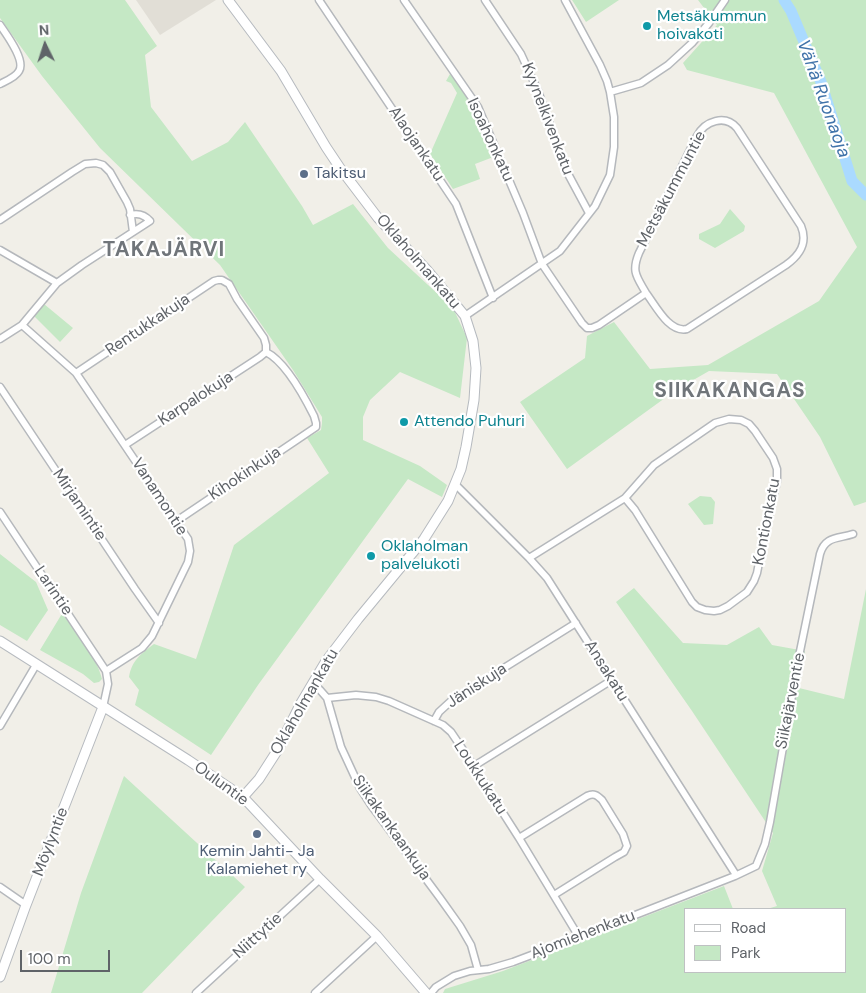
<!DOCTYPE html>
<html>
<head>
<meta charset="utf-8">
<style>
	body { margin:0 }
	#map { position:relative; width:866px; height:993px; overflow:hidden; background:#f1efe8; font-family:"DM Sans",sans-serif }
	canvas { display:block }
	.legend { position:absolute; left:684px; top:908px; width:162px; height:65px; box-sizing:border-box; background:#fff; border:1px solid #bfc1c3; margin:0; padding:6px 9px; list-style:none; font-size:15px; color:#5f6368 }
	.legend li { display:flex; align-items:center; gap:10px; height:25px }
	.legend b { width:25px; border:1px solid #bfc1c3 }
	.north { position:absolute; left:20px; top:20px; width:50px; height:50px; -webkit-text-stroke:4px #fff; paint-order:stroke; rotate:356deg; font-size:14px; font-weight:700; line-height:20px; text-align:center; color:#5f6368 }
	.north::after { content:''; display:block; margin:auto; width:18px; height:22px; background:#5f6368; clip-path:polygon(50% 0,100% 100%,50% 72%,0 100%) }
	.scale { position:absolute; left:20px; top:950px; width:90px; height:22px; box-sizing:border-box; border:2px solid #5f6368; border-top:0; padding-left:6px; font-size:15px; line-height:18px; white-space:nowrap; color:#5f6368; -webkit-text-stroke:4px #fff; paint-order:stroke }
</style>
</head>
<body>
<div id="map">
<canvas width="866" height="993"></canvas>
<ul class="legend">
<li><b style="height:6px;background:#fff"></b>Road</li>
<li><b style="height:14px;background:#c5e8c5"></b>Park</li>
</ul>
<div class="north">N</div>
<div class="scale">100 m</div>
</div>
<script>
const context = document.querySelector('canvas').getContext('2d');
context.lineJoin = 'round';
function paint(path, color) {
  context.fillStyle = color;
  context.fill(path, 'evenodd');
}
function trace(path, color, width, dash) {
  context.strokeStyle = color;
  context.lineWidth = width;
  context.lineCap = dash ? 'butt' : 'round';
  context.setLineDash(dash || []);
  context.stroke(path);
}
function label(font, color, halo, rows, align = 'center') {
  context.font = font + ' "DM Sans",sans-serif';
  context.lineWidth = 4.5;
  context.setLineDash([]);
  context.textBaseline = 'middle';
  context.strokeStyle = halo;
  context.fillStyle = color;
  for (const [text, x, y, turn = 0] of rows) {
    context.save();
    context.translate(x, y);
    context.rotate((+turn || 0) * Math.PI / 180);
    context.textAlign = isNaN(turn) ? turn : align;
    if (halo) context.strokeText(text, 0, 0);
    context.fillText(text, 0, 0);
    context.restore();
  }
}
paint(new Path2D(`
	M136,0H216L160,35Z`), '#e1ded6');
paint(new Path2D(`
	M0,0H125L157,46L145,55L151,107L192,161L228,142L245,122L302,206L313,225L353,204L388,248L453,308L467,338L460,398L400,372L370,400L363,417V440L420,466L447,485L442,497L408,479L258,685L211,755L135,705L139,690L129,677C132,660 141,654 154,644L196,659L234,545L329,473L307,438L321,430L322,423V417L293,370L220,265L100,148L42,76L0,18Z
	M572,0H619L586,22Z
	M698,0H866V502L854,506L820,437L777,374L709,371L676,390L567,469L520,402L585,358L587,336L614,322L650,369L708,365L819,301L857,247L774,93L687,70L683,63L717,25Z
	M450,74L466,93L479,113L496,156L475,164L480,179L453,189L430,154L457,93L451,83L446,81Z
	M730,209L745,226L744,231L715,248L699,239V234L720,224Z
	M44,304L73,328L60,342L34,316Z
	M700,496L711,497L715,502L713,524L704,525L688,504Z
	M0,554L36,582L48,610L27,641L0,625Z
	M634,588L683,643L727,645L759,627L772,645L805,651L799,688L844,699L866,589V993H443L445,989L503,971L724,886L733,909H685V972H845V909H767L777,906L762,871L773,833L692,711L616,602Z
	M63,612C77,633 96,655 102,679L99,682L94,683L83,674L40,650Z
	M124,776L245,887L142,993H51L81,893Z`), '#c5e8c5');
trace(new Path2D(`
	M784,0L791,11L821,82L852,181L866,195`), '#aadaff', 11);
const street = new Path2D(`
	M319,0L456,204L493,298
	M404,0L478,107L523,213L542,264L582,323L587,328H592L599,325L646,293C656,306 669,333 687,329L786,265C800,255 808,243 801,226L737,128C725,114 705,121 697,136L639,253C631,272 637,277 646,293
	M485,0L521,54L526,65L538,91L567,172L589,213
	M0,25C6,34 26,60 19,71C16,77 6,81 0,84
	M610,92L641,83L668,65L692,43L709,23L725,0
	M0,220L72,172L85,164L96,163L103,165L110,172L127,202L130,209L133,232
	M0,250L57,283
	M465,316L560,251L595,206L610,175L614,147V117L610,92L607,81L600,65L565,0
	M22,325L76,373L188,539L190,551L188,562L152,636L142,648L106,671
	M0,339L22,325L57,283L82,265L150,221C144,214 138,213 130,215
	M76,373L214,281L218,280H222L229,284L237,299L264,338L266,345V352
	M0,387L135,589L159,623
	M125,445L260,357L266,352
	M455,484L529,558L547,578L736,875
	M0,512L106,671L108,684L103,707
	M175,522L316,427V423L314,416C304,396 286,362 266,352
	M529,558L625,498L654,465L715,423L729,419L741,420L749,424L755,431L773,458L777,469V481L763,542L757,573L754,581L747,592L728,606L720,610L714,611L705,610L697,607L692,602L635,510L625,498
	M313,683L320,690L327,698L341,747L360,788L371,805L440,898L460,926L471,945L478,970
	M327,698L356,695L376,697L389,701L443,725L451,732L474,766L496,802L519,838L579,937
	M434,721L439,712L451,701L576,623
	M0,726L36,665
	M474,766L612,680
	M519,838L587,796C594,793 597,795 602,800L623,834L627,846L624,852L615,857L554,895
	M0,887L26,905
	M196,993L320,879
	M315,993L377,936
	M431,993L436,987L454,976L470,971L489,969L513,962L579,937L735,876L756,866L765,844L770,822L798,661L820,554C825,536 838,539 853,534`);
const secondary = new Path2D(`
	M228,0L281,71L326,147L340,168L378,218L427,270L465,316L473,341L476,368L474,400L466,447L461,469L448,501L424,539L358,619L326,661L301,703L277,751L259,779L243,797
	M0,641L188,760L243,797L320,879L377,936L426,993
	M0,977L26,905L103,707`);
trace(street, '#b5b8bc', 9);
trace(secondary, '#b6babf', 11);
trace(street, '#fff', 6);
trace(secondary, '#fff', 9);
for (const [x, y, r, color] of [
	[647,26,5,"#0f9aa8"],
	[304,174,5,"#5c6f8a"],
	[404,422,5,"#0f9aa8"],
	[371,556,5,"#0f9aa8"],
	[257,834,5,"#5c6f8a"]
]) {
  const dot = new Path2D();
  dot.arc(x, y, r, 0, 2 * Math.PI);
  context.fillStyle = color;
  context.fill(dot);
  trace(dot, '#fff', 2);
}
label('16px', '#0d838f', '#fff', [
	["Metsäkummun",657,17],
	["hoivakoti",657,35],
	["Attendo Puhuri",414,422],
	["Oklaholman",381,547],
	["palvelukoti",381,565]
], 'left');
label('16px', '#5f6368', '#fff', [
	["Kyynelkivenkatu",547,119,69],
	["Isoahonkatu",490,140,65],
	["Alaojankatu",416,144,56],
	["Metsäkummuntie",672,189,-62],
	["Oklaholmankatu",418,262,49],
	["Rentukkakuja",148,325,-34],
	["Karpalokuja",196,399,-33],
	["Kihokinkuja",245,474,-34],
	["Vanamontie",159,497,57],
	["Mirjamintie",79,505,56],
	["Kontionkatu",767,522,-79],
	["Larintie",53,591,56],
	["Ansakatu",606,671,58],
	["Jäniskuja",477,686,-33],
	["Siikajärventie",791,701,-79],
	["Oklaholmankatu",305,702,-60],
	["Loukkukatu",480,778,57],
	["Ouluntie",221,784,36],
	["Siikakankaankuja",391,828,55],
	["Möylyntie",51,842,-69],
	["Ajomiehenkatu",583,935,-21],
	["Niittytie",258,936,-42]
]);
label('16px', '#4e5e75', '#fff', [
	["Takitsu",314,174],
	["Kemin Jahti- Ja",257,852,"center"],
	["Kalamiehet ry",257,870,"center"]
], 'left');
label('italic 18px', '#4174aa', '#fff', [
	["Vähä Ruonaoja",823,99,70]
]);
context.letterSpacing = '1px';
label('bold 21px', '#70757a', '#fff', [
	["TAKAJÄRVI",164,250],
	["SIIKAKANGAS",730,391]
]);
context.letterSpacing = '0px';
</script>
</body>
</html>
